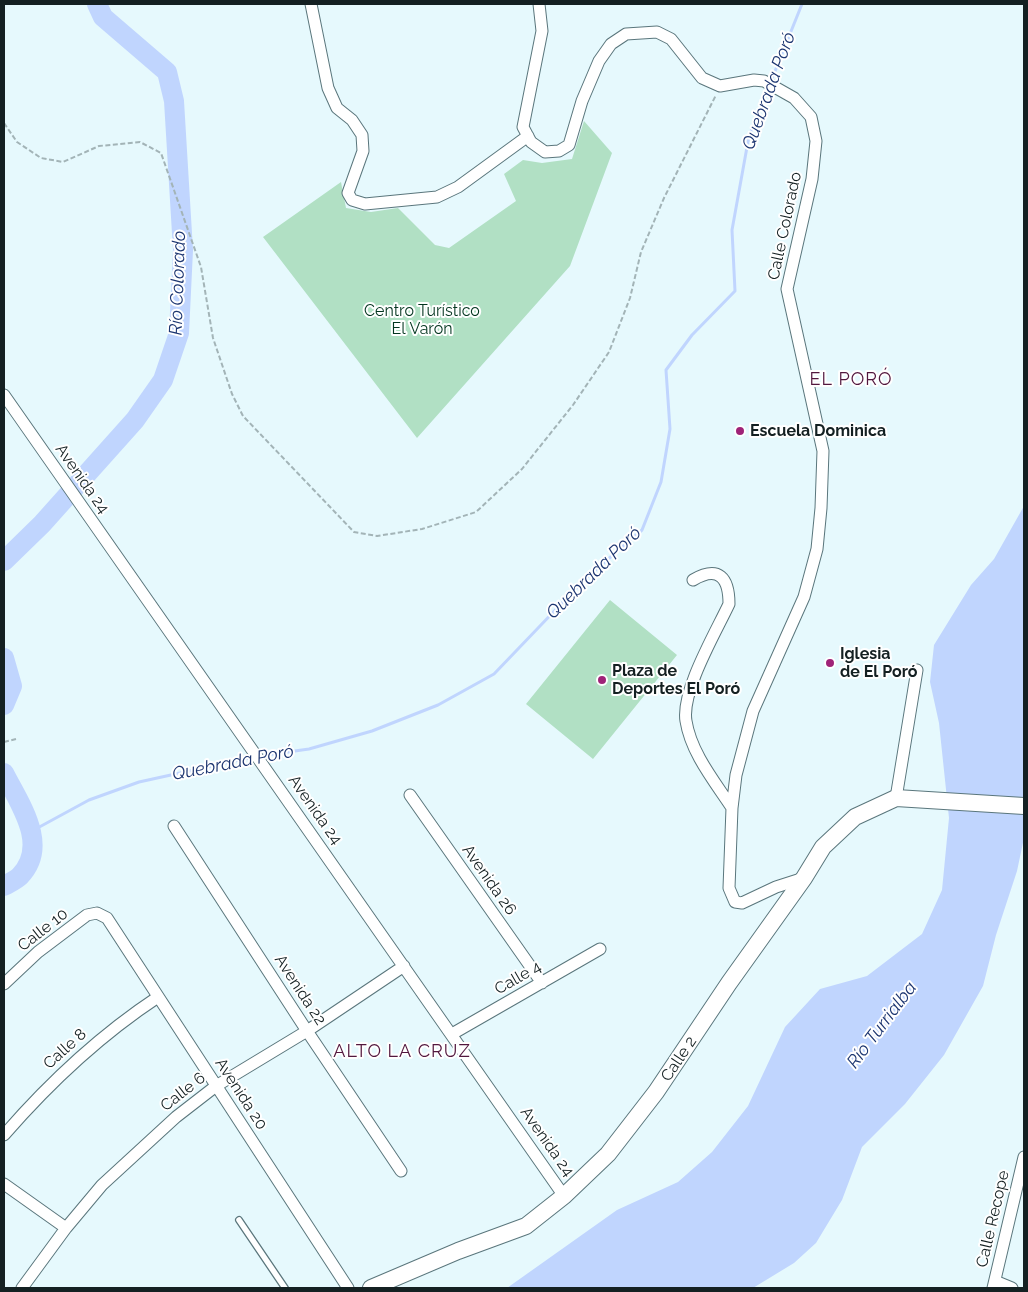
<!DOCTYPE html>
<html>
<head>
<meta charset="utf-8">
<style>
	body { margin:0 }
	#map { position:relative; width:1028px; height:1292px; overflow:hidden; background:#e6f9fd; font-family:Raleway,sans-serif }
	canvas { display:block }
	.frame { position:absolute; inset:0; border:5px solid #142022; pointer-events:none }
</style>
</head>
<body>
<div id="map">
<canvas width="1028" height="1292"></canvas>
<div class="frame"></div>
</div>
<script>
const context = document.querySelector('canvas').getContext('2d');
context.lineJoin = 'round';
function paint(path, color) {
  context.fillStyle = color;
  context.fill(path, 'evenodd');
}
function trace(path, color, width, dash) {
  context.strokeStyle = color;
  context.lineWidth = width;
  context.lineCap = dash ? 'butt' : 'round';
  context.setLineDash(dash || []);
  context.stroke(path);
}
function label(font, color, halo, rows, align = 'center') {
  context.font = font + ' Raleway,sans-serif';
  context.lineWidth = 4;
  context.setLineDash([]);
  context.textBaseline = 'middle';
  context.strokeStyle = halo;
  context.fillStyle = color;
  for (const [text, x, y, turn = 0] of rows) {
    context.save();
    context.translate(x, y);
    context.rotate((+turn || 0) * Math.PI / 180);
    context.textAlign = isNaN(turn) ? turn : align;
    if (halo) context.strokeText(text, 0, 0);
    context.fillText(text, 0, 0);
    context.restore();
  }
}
paint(new Path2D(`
	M584,121L612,153L570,266L417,438L263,237L341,182L346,208L371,212L398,208L435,245L449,248L516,201L504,174L523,160L542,163L572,159Z
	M610,600L677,655L593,759L526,704Z`), '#b1e0c4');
paint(new Path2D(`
	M1024,506V838L1017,871L996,935L983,986L944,1055L905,1104L862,1147L842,1200L816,1243L794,1263L753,1288H507L617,1210L678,1182L712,1152L748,1106L785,1027L820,989L867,976L922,934L942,890L949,818L939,723L930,682L934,645L971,585L994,559Z`), '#c0d5fe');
trace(new Path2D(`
	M259,756L309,749L372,731L438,705L494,674L585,579L642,530L661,482L670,429L666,370L692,335L735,291L732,230L749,136L802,4
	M32,831L89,800L139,782L253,757`), '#c0d5fe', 3);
trace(new Path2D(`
	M4,561L42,524L135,420L163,380L179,333L183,250L174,101L167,72L103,17L97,4
	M4,658L12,686L4,705
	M4,773C19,803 50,845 20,876C16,880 9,883 4,886`), '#c0d5fe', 20);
const service = new Path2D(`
	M239,1220L285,1288`);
const minor = new Path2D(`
	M311,4L328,88L337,108L352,120L362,135L363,151L348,193L352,200L365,204L437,197L458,187L528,136
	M539,4L542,31L523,127L531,142L545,152L559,151L569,145L582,101L599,61L611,44L626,34L657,32L671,39L702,78L720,86L754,80L764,81L794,98L811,117L816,141L812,179L787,289L823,451L821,508L817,549L804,597L753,711L736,775L732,808L729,888L735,902L742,903L776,887L804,878
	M4,395L564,1196
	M693,580C719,565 729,578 729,604C716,632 681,691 686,721C691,753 715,782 732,808
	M410,795L542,983
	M896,798L917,670
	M174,826L307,1031L401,1171
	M4,984L38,952L87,915L97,913L107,918L348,1288
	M452,1034L600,949
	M4,1135C50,1082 99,1036 158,997
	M4,1184L66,1228
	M995,1281L1012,1288
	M22,1288L66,1228L102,1185L176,1117L216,1086L307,1031L404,966
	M993,1288L1024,1157`);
const secondary = new Path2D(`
	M371,1288L458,1251L526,1226L564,1196L608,1154L656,1092L729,983L804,878L823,847L855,817L896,798L1024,806`);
trace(service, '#5a767c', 8);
trace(minor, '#5a767c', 13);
trace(secondary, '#5a767c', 18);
trace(new Path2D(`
	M4,123L17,142L41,158L63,162L99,146L140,142L161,153L201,267L213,338L232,394L243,416L354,532L377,536L422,529L476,512L522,469L573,405L609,352L630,298L641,252L664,198L716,95
	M4,742L16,739`), '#a3b4b7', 2, [5, 2.5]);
trace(service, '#fff', 5.5);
trace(minor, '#fff', 11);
trace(secondary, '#fff', 16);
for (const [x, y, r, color] of [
	[740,431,5,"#9f2378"],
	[830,663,5,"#9f2378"],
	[602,680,5,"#9f2378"]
]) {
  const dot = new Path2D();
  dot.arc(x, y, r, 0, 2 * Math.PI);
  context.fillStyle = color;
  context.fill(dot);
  trace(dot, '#fff', 2);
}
label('16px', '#142022', '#fff', [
	["Calle Colorado",785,226,-78],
	["Avenida 24",82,479,55],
	["Avenida 24",315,810,55],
	["Avenida 26",489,880,55],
	["Calle 10",43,930,-38],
	["Calle 4",518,978,-30],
	["Avenida 22",300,990,57],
	["Calle 8",65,1049,-42],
	["Calle 2",679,1059,-56],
	["Calle 6",183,1092,-38],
	["Avenida 20",241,1094,57],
	["Avenida 24",547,1142,55],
	["Calle Recope",993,1219,-77]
]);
label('16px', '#03351f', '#fff', [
	["Centro Turístico",422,311],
	["El Varón",422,329]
]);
label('bold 16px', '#142022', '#fff', [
	["Escuela Dominica",750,431],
	["Iglesia",840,654],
	["de El Poró",840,672],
	["Plaza de",612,671],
	["Deportes El Poró",612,689]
], 'left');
label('italic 18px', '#1d3671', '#fff', [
	["Quebrada Poró",769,91,-70],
	["Río Colorado",178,283,-88],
	["Quebrada Poró",594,573,-44],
	["Quebrada Poró",233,763,-11],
	["Río Turrialba",882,1025,-53]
]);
context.letterSpacing = '1px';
label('18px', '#52173e', '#fff', [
	["EL PORÓ",851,380],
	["ALTO LA CRUZ",402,1052]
]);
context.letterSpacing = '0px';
</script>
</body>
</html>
